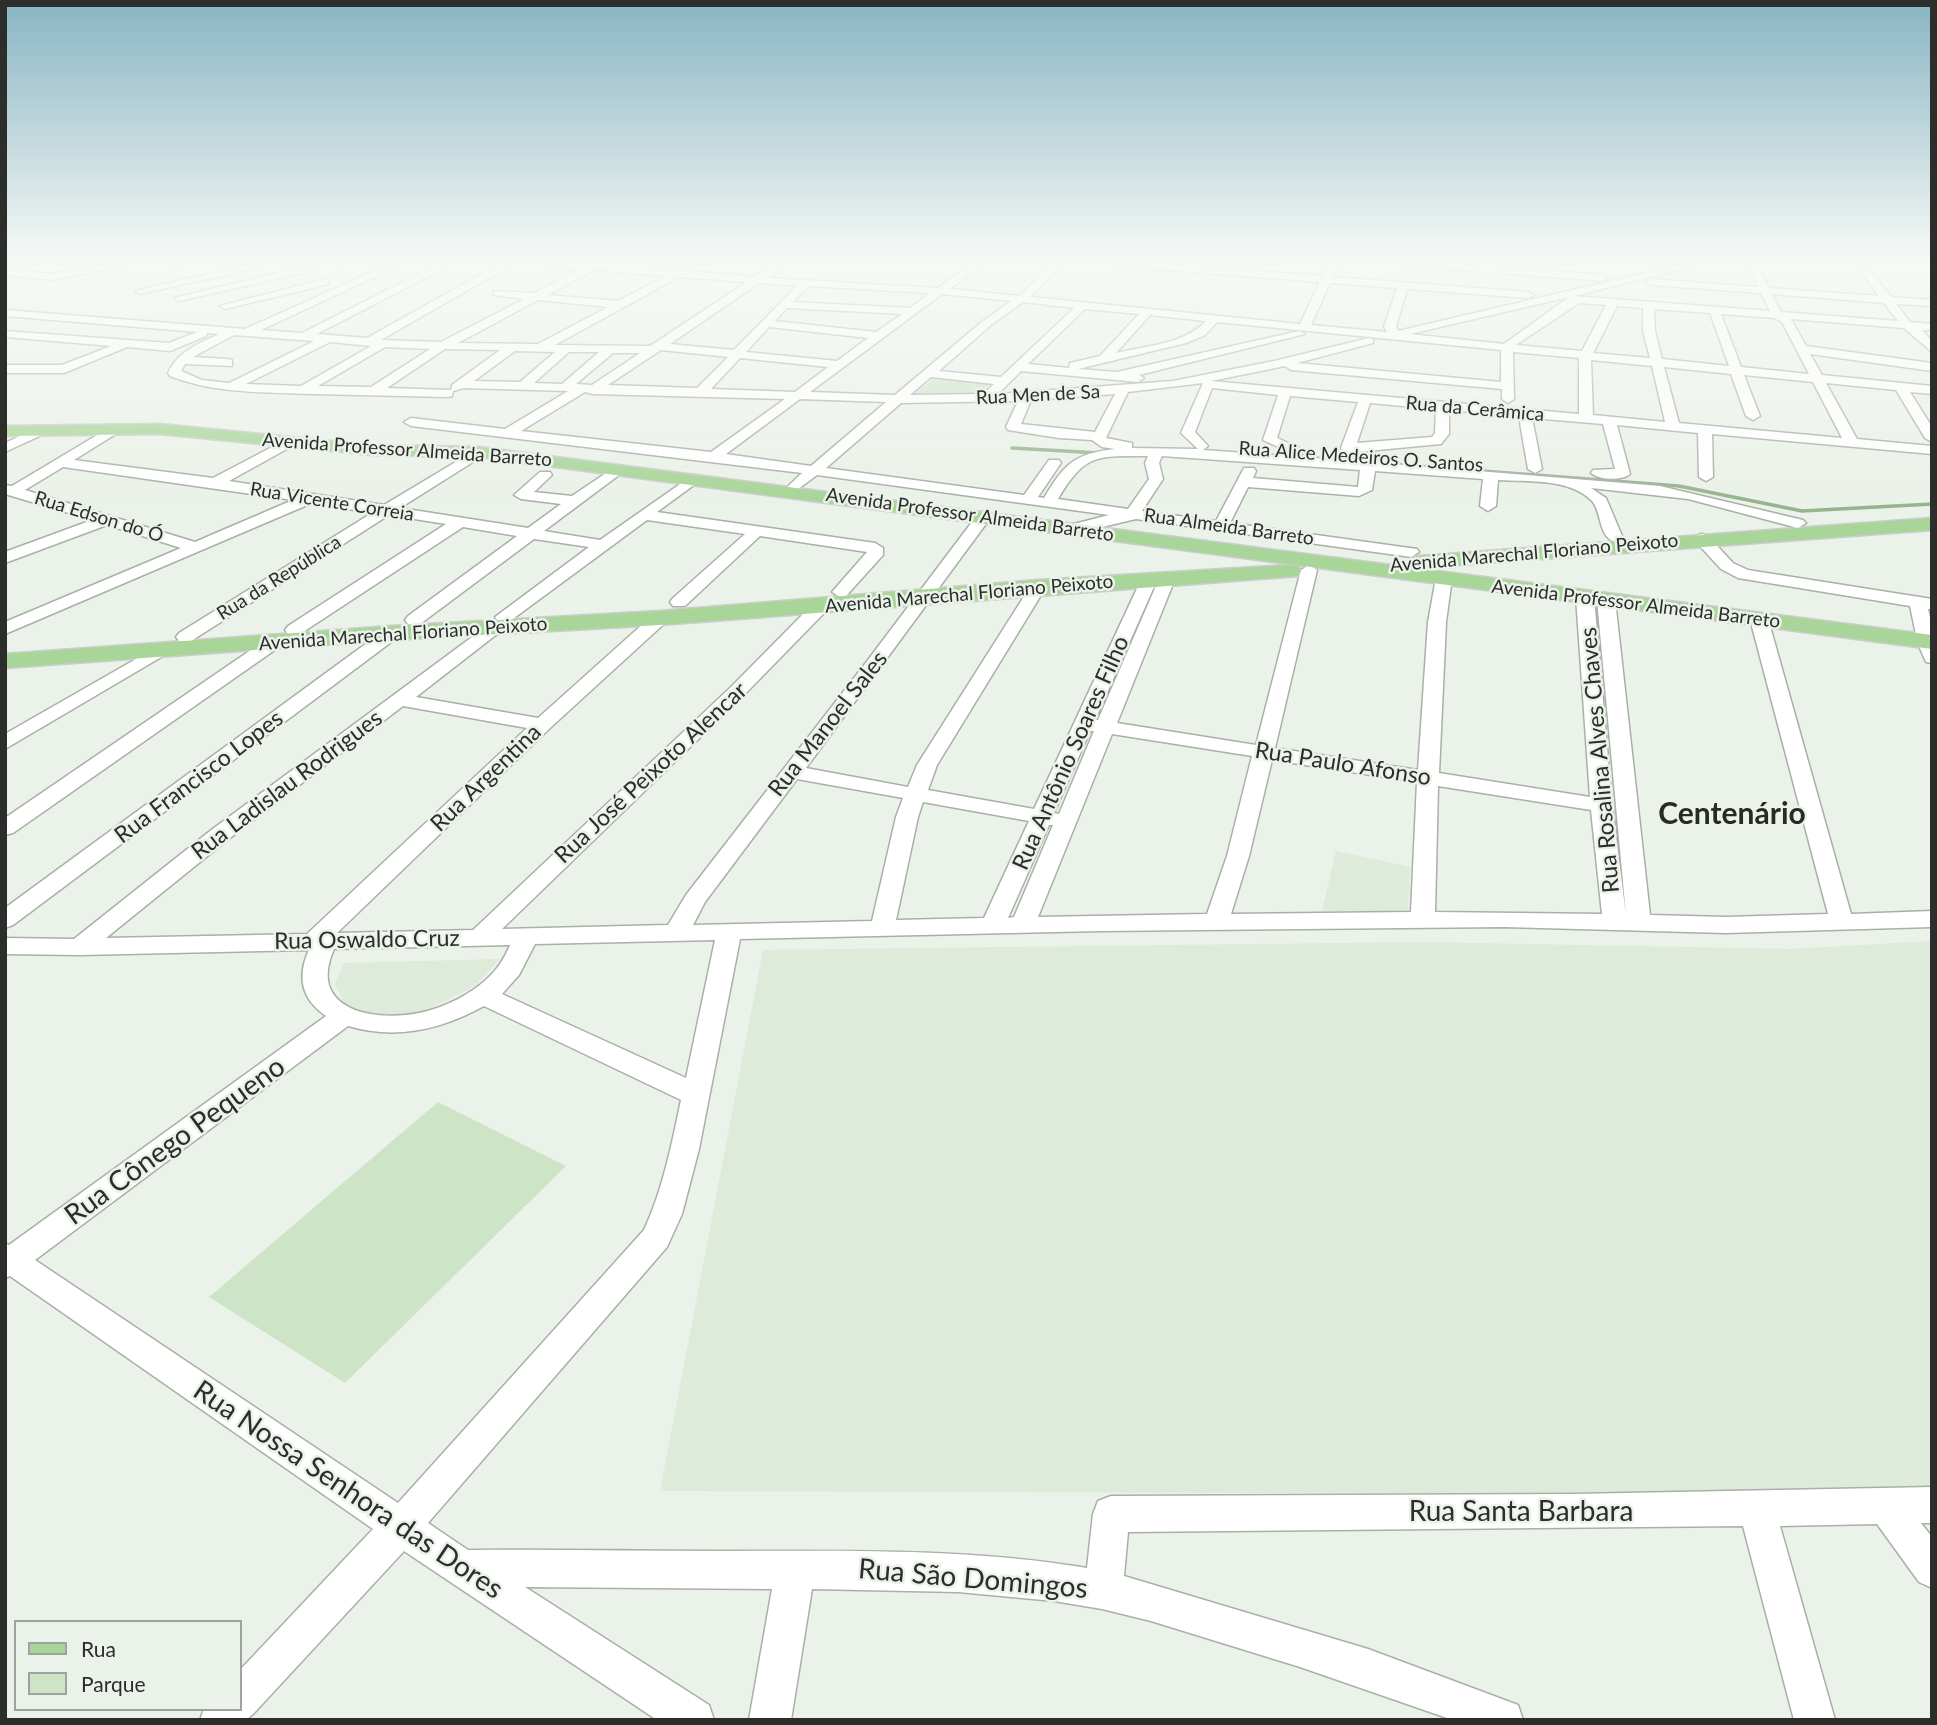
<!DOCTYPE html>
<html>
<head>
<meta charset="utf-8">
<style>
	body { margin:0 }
	#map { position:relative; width:1937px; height:1725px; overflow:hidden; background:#ebf2e9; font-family:Lato,sans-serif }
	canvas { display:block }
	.frame { position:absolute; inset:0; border:7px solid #2b2e2a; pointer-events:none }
	.legend { position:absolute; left:14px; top:1620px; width:228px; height:91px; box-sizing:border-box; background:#ebf2e9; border:2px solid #9ea49d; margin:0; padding:9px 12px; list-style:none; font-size:21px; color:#2b2e2a }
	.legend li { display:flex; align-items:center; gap:14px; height:35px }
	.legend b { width:35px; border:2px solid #9ea49d }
</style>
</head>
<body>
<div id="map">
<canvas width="1937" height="1725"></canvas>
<div class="frame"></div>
<ul class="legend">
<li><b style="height:9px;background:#a8d598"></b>Rua</li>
<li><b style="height:19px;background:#cde4c6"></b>Parque</li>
</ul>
</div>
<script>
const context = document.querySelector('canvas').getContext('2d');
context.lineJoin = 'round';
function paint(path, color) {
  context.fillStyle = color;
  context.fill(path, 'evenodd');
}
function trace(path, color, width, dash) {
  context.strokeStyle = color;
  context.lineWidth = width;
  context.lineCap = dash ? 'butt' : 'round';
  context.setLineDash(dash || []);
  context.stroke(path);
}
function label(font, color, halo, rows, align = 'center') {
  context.font = font + ' Lato,sans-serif';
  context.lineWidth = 5;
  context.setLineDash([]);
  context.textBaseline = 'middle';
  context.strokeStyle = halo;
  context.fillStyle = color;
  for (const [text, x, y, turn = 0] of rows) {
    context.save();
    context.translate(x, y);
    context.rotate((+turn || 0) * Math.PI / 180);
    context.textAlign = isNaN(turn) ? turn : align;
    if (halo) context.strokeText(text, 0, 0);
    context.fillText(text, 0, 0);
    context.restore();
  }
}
paint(new Path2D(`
	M1336,851L1410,867L1408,912L1322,911Z
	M1932,941V1495L660,1491L763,950L1421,942L1790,949Z
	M500,959L475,986L420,1013L378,1018L347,1008L335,984L344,963Z`), '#deeada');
paint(new Path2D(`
	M936,377L991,382L975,399H908Z
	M438,1102L566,1166L345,1383L209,1297Z`), '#cde4c6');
trace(new Path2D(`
	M1012,448L1099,453
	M1273,455L1679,486L1802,511L1932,504`), '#98b48f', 3.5);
const minor = new Path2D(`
	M140,257H166L186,265L181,268L155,260L52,280L5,275V269L52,274Z
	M307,257H326L349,264L344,267Z
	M405,257H418L261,330L302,333L453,257H466L317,334L367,338L503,262L475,260L470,257L596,262L755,277L785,257H797L768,278L938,288L980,257H991L950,289L1019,296L1056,261L1035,257H1078L1323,276L1328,265L1332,264L1337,267L1333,277L1529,292L1534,295L1529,298L1407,289L1396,327L1398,331L1713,257H1731L1574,296L1770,311L1761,293L1651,285L1646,282L1651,279L1758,287L1743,257H1753L1769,288L1879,296L1850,257L1932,259V265L1862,260L1891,297L1932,300V306L1896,304L1910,322L1932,324V330H1922L1932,341V352L1904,328L1791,319L1806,346L1932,363V371L1810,354L1822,375L1932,386V394L1910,392L1932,427V442L1925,438L1896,390L1826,383L1857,439L1932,446V454L1712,434L1713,477L1706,481L1699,477L1698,433L1617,425L1630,474C1622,481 1599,480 1591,473L1593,470L1615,469L1603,424L1532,418L1542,469L1535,473L1528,469L1519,417L1449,410V434L1441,444L1356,452V461L1660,486L1803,520L1806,523L1798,528L1688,499L1591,488L1606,498L1622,536L1614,541C1598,537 1602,510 1591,500C1569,478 1527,482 1498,480L1496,506L1488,511L1480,506L1483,479L1375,471L1372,490L1359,496L1248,487L1230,523L1417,549L1419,552L1411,557L1136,519L1072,534L1064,529L1066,526L1109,515L817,475L790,495L783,491L802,473L411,426L404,422L411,418L505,429L568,391L464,388L453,391L452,396L448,397C403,396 358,395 313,394C264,392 216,394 170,376L168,373C177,352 199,343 219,334L207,333L206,336L170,351L127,347L64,373H5V365H62L111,346L5,337V331L169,343L197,332L5,316V310L245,329ZM1066,262L1320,282L1300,324L1030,297ZM515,263L581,269L534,293L494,291V295L524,299L441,342L381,340ZM594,270L666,276L618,301L548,295ZM679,277L747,282L650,346L555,345ZM759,283L797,286L734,350L670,344ZM1330,283L1397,288L1384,327L1387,332L1311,325ZM808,286L930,293L910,308L793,302ZM942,294L1011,301L983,321L895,395L810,392ZM1772,294L1884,303L1898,321L1781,312ZM1569,297L1504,344L1410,334ZM538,300L608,307L538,344L458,343ZM1023,302L1074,308L1001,377L939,371L991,325ZM1579,303L1606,305L1582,351L1516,345ZM1617,306L1643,308V331L1650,358L1593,353ZM787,308L902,314L876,332L775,321ZM1085,309L1139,314L1100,356L1070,363L1069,368L1028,364ZM1654,309L1710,313L1729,366L1662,359L1655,331ZM1721,314L1774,318L1782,322L1809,374L1741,367ZM1150,315L1206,321C1185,344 1145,346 1116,353ZM1217,322L1501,350V382L1297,363L1373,343V339L1369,338L1274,361L1173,381L998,394L1021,371L1138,382L1144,378L1139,375L1305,334L1299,331L1117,372L1078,369L1186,343L1205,335ZM769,327L868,338L837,361L746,352ZM234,335L314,341L229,383L202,380L181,371L185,364L232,366V360L228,359L193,357ZM330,342L371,346L301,386L246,384ZM385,347L430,349L371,387L318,386ZM445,349L500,350L452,385L451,390L387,388ZM661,350L728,357L697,388L608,385ZM515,351L555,352L520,382L474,381ZM569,352H599L562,384L534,383ZM1513,352L1579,358V414L1211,381L1285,366L1291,370L1502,389V399L1508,403L1514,399ZM613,353H640L592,385L576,384ZM740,358L828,367L795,392L711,389ZM1591,360L1652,366L1665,422L1593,415ZM1664,367L1731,374L1746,416L1753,420L1760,416L1744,375L1813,382L1842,438L1679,423ZM931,377L994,384L983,394L910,395ZM1203,383L1181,433L1198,449L1132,448V443L1106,438L1128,392ZM1212,388L1278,395L1263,440L1297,456L1302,455V449L1277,438L1290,396L1358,402L1341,448L1344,460L1203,450L1208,446L1195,432ZM585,392L593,394L785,399L711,452L521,431ZM1115,394L1095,432L1021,424L1031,400ZM800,399L886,402L811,466L726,454ZM1018,401L1006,427L1008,430L1059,438L1092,440L1102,447L1115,449C1074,454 1065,463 1044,498L1038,497L1061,463L1059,460H1049L1024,495L826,468L901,403ZM1370,403L1436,409L1435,433L1432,437L1357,443ZM1148,456L1145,463L1149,479L1128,509L1058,499C1085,453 1097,456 1148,456ZM1162,456L1360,470L1358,487L1253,478L1256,471L1254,468H1244L1216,521L1142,511L1163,479L1159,463Z
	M1322,257H1366L1603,275L1608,278L1603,281L1327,260Z
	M1604,257C1622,257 1663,253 1677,262L1672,265L1609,260Z
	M276,258L279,259V263L140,294L135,291Z
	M312,265L316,266V270L179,301L174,298Z
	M325,279L329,280V284L225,309L220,306Z
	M114,425L121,429L119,432L74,460L213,478L289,438L296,442L294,445L229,481L384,505L479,448L484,449V455L400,508L528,528L561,504L521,499L514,495L540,472H550L552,475L534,492L572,496L618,465L625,469L623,472L544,531L600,540L693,475L698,476L700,479L698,482L657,512L875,543L883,548V555L846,596L840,597L832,592L867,552L760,536L685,606H673L670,602L673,598L745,534L647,520L510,621H498L495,617L589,547L534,539L420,624H408L405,620L408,616L517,536L463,527L300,634H288L285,630L288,626L446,524L389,515L191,641H179L176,637L179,633L372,513L312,503L5,634V622L181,548L107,525L5,563V552L92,520L5,494V485L12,486ZM63,467L293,500L195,542L25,490Z
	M39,427L46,431L44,434L5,452V443Z
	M983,512L991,517L806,768L908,787L917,765L1030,587L1038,582L1046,587L937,765L928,790L1034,809L1141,580L1149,575L1157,580L1095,720H1098L1159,579L1167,574L1175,579L1117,723L1256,745L1301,570L1309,565L1317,570L1275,748L1418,770L1428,622L1436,578L1444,573L1452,578L1446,622L1439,773L1590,797L1576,597L1585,592L1594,597L1612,805L1626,915L1597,600L1606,595L1615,600L1650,915L1726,917L1828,914L1750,619L1759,614L1768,619L1851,914L1932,911V927L1726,933L1504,927L1101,931L740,939L699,1149L682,1214L667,1247L428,1523L468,1550C553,1549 638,1551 723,1551C844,1551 966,1548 1087,1568L1093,1514L1098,1501L1111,1496L1575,1494L1932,1487V1523H1921L1932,1537V1588L1919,1582L1877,1524L1780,1526L1835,1720H1794L1743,1526L1128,1532L1124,1576L1368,1649L1518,1705L1523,1720H1453L1300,1667L1151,1621L1102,1609L1054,1601L958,1592L812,1589L791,1720H749L772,1589L525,1587L709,1705L714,1720H657L404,1551L254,1713L246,1720H200L204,1709H240V1670L373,1529L10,1276L5,1278V1243L9,1245L326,1016C301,999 297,976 309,950L80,955L5,954V938L74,939L210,831L491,623H503L506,627L416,697L538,718L654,614H666L669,618L666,622L549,729L337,933L473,930L731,687L815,602H827L830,606L827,610L744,695L502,929L668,925L686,895L868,660L978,514ZM403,706L527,728L307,934L106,938L226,841ZM1090,731H1094L1059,814L1054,813ZM1112,734L1252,756L1227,856L1207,914L1038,917ZM1272,760L1417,782L1411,912L1231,914L1249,856ZM797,779L903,798L896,817L872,921L693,925L705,902ZM1438,786L1591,810L1602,914L1435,912ZM923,802L1029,821L984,918L896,920L918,817ZM1049,825H1053L1014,917L1008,918ZM715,940L686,1078L502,994L519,975L535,944ZM510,945C505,957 499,967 490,976C472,994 444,1008 419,1013C373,1022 307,1010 334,949ZM484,1006L681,1100C672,1143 663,1189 644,1230L398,1503L35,1260L348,1026C395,1040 441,1030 484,1006Z
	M1702,534L1708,536L1733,563L1748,570L1932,599V609H1928L1932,626V663L1926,662L1918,644L1910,606L1738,578L1721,569L1696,542L1694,539L1696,536Z
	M392,628L398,629L401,633L398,637L13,925L5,928V908L386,629Z
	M273,638L279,639L282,643L279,647L13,833L5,835V818L267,639Z
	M157,647L163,648L166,652L163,656L5,749V734Z`);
const major = new Path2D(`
	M160,424L372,445L479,447L1932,635V649L479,457L372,455L160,434L5,436V426Z
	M1932,518V530L1420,568L1412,567L1409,562L1412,557L1420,556Z
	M1290,565L1298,566L1301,571L1298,576L660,625L392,640L5,668V654L392,626L660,611L1038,580Z`);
trace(minor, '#a9b0a7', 3);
trace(major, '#cccdcc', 3);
paint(minor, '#fff');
paint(major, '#a8d598');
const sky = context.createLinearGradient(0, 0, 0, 499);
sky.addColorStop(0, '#88b4c4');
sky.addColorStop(0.52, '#f6f9f5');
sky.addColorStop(1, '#f6f9f500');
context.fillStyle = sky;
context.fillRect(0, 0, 1937, 499);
label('19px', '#2b2e2a', '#ebf2e9', [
	["Rua Men de Sa",1038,395,-3],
	["Rua da Cerâmica",1475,409,5],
	["Avenida Professor Almeida Barreto",407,450,4],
	["Rua Alice Medeiros O. Santos",1361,457,4],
	["Rua Vicente Correia",332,502,9],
	["Avenida Professor Almeida Barreto",970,515,8],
	["Rua Edson do Ó",99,517,17],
	["Rua Almeida Barreto",1229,527,8],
	["Avenida Marechal Floriano Peixoto",1534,553,-5],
	["Rua da República",279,578,-32],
	["Avenida Marechal Floriano Peixoto",969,594,-5],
	["Avenida Professor Almeida Barreto",1636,604,7],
	["Avenida Marechal Floriano Peixoto",403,634,-4]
]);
label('23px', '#2b2e2a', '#ebf2e9', [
	["Rua Manoel Sales",828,724,-52],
	["Rua Antônio Soares Filho",1071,753,-66],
	["Rua Rosalina Alves Chaves",1600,760,-95],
	["Rua Paulo Afonso",1343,764,9],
	["Rua José Peixoto Alencar",651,773,-43],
	["Rua Francisco Lopes",199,777,-37],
	["Rua Argentina",486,778,-44],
	["Rua Ladislau Rodrigues",287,785,-37],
	["Rua Oswaldo Cruz",367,940,-1]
]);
label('28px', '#2b2e2a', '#ebf2e9', [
	["Rua Cônego Pequeno",175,1141,-36],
	["Rua Nossa Senhora das Dores",348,1490,34],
	["Rua Santa Barbara",1521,1512],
	["Rua São Domingos",973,1579,5]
]);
label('bold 30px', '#262b24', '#ebf2e9', [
	["Centenário",1732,814]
]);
</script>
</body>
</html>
